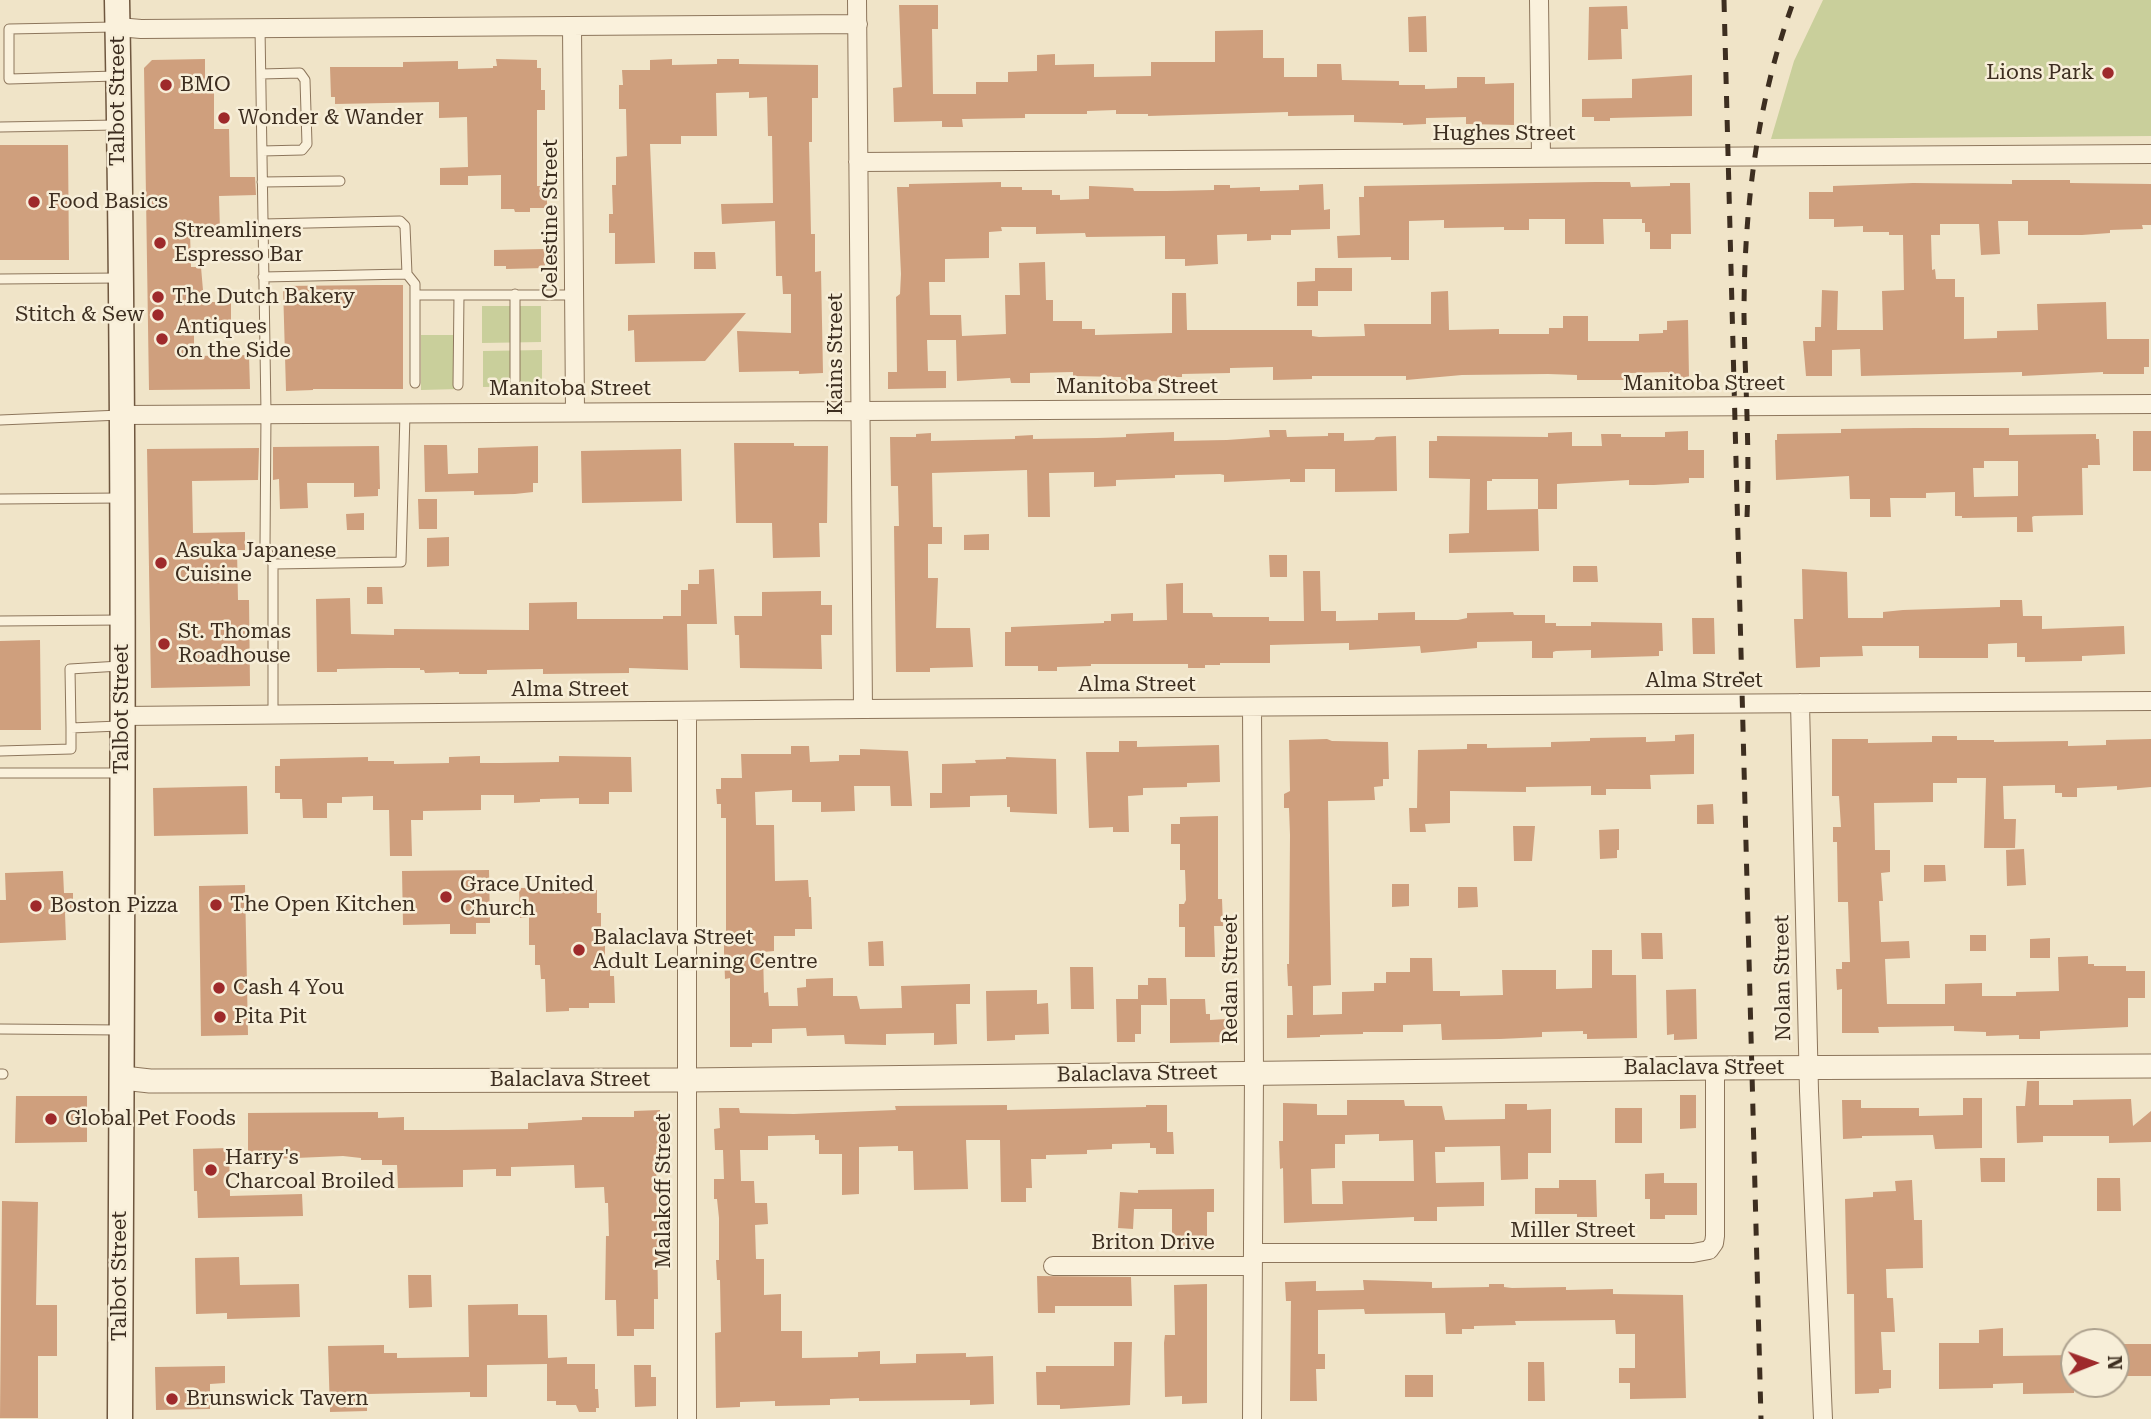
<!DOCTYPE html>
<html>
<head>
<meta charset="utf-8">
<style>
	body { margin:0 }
	#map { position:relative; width:2151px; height:1419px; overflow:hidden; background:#f0e4c8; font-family:"Roboto Serif",serif }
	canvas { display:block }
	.north { position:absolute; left:2060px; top:1328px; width:70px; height:70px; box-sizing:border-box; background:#f7eed8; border:2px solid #ada18e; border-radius:50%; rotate:89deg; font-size:19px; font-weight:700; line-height:28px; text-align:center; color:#3d2e20 }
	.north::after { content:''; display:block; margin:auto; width:24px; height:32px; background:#9e2a2b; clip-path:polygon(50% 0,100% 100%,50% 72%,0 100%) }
</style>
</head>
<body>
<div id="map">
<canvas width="2151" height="1419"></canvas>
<div class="north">N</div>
</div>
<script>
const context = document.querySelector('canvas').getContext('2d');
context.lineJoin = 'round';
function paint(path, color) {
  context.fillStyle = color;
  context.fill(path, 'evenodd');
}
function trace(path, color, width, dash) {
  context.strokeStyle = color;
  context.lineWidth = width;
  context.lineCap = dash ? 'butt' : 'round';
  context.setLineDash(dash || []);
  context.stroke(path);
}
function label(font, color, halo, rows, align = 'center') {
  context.font = font + ' "Roboto Serif",serif';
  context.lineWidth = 5;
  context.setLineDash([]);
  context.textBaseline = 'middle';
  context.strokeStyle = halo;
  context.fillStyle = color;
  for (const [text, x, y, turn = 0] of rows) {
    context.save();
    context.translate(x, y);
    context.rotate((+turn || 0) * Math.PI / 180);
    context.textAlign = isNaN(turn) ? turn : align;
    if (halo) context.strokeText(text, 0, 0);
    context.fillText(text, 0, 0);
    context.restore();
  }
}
paint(new Path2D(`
	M1823,0H2151V136L1771,139L1794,61Z
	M482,306H541V342L482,343Z
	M421,335H459V389L421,390Z
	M542,350V386L483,387V351Z`), '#c9cf9b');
paint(new Path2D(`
	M899,5H938V29H932L933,94H976V82H1008V72L1037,71V55L1055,54V65L1094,64V77L1151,76V62H1215V31L1263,30V58H1284V77H1317V64H1341L1342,80L1399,81V85H1425V89L1457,88V77H1485V84L1514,83V125L1466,124V117L1426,118V124L1403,125V123L1354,122V115L1288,116V112L1148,116V114H1116V110L1087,111V114H1025V118L962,119L963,127H942V121L894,122L893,88L902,87Z
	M1627,6L1628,29H1621L1622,59L1588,60L1589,7Z
	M1426,16L1427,52H1409L1408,17Z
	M205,59V92H214V129H229L230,177H255L256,195L219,196L220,231L190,232L191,267H201L204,302H231V320L194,321V356L249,355L250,389L149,390L144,68L152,60Z
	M496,59L537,60V68H541V90H545V110H537V186H547V208H530V212H515L514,209H501V175L468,176V185H440V168L468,167L467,117L439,118V102L335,104V97H331L330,67H403V62L458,61V69L493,68V66H497Z
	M672,59V65L717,64V59H739V64L818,65V98H812V142H809L810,184L811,234H815V272L821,271L823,373L799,374V371L739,372L737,331L791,333V294H783L782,276H776L775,221L722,224L721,204L773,203L772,136H768L767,97L749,98V92L716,93L717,136H681V144H650L655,263L615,264V233H609V214H613L612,185H616V157L627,156L626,109H619V85H623L622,70H650V60Z
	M1692,75V116L1610,118V121H1594V117H1582V99L1632,98V79Z
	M0,145H68L69,260H0Z
	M2012,180H2070V183L2151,184V225H2142L2143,229L2110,230V233L2082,235H2028V221H1998L2000,254L1981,255L1979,224H1940V235H1931L1932,270L1935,269L1936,279H1955V297H1964V339L1997,338V331L2038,330L2037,304L2106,302L2107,339H2149V367H2144V374H2103V372L2022,376V372L1861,376L1860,349L1832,350V376H1806L1803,341H1815V327H1821L1822,290L1838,291L1837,330H1883L1882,291L1904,290L1903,235H1889V232H1863V226L1834,227V219H1809V192H1833V186L1913,183L2012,184Z
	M1001,182V187H1022V190H1052V195H1060V200L1089,199V186L1133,188L1134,191H1167L1214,190V185H1230V188L1260,187V191L1299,190V185L1323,184L1324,210L1330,209V229L1291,230V235H1271V240L1247,241V234L1217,235L1218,264L1185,266V259H1165V236L1086,237L1085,233L1036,234V227H1001L1002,231L989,232V258L945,259V282H929L930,315H961L962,336L1006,334L1005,295H1020L1019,263L1045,262L1046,300H1053V321H1082V329H1095V335L1172,333V293H1186L1187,330H1312V336L1319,337L1365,336L1364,324H1431V292L1448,291L1449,330L1499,329V334H1549V328H1563V316H1588V341H1639V334L1663,333V330H1667V321L1688,320L1689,378L1668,379V372L1628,373V380H1577V375L1548,374L1462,375L1406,380V376H1312V379L1273,380V367L1230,368V373L1182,374V377H1172V380L1163,381L1121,382V377L1073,376V372L1030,373V383H1011L1010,378L957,381L956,340H927L928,371H946V388L888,389V372H897L896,297L900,294L901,274L897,187H909V184Z
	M1595,182H1630L1631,187L1670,186V183H1690L1691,234H1671V249H1650V232H1645V223H1642V219H1603L1604,244H1565V219H1529V230H1504V227L1444,228V220L1409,221V260H1391V257L1338,258L1337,236L1360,235L1359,197H1364V186Z
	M544,249L545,268L506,269V266H494V250Z
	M694,252H715L716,269H694Z
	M1315,268H1352V291H1318V306H1297V282L1315,281Z
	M376,285H403V389H313V390L286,391L283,286Z
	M746,313L705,361L635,362L634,330L628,331V315Z
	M1914,428H2009V435H2012L2096,434V439H2099L2100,465H2088V468H2082L2083,515L2034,516L2032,517L2033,532H2017V517L1962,518V516H1955V492L1926,493V498H1890L1891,517H1870V499H1850L1849,476L1776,480L1775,440H1777V434L1841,433V429ZM1984,461H2018V496L1974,497L1973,468H1984Z
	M1269,430H1286L1287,437L1328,436V433H1344V441L1374,440L1376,437L1396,436L1397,491L1335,492V469H1305V482H1290V479L1224,482V475L1220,474L1175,475V478L1116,480V486L1094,487V472L1049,473L1050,517H1028L1027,470L932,473L933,527H942V544H928V578H938L936,628H970L973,667L930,668V672H896L894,526H899L898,486H891L890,437H916V434L931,433V441L1015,439V436L1033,435V439L1097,438L1126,437V434L1174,432V441L1227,440L1270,437Z
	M1688,431V450H1704V478H1689V483L1654,485H1629V480L1557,484V509H1538V479H1492V481H1487V510L1538,509L1539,551L1449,553V534L1469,533L1470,479L1429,478V441H1437V436L1548,437V433L1572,432V446H1602L1601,434H1621V437H1665V432Z
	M2133,431H2151V471H2133Z
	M734,443H794V446H828L827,523H819L820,557L773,558L772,523H736Z
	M424,445H447L448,474L478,473V448L538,446V483H533V492L515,494L474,495V491L425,492Z
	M379,446L380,489H378V496L354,497V483H307L308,508L280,509L279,479L273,480V447Z
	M259,448L258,480L192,481L193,533L245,532V550H237L238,600H249L250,686L151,688L147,449Z
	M681,449L682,501L582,503L581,451Z
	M418,499H437V529H419Z
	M364,513V530H347L346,514Z
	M989,534V550H964V535Z
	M449,537V566L427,567V538Z
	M1269,555H1287V577H1270Z
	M1573,566H1597L1598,582H1573Z
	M714,569L717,624H687L688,670L629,668V673L543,674V669L487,670V674H459V672L425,673L424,670H420V668H388L337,669V672H317L316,599L350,598L351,634L394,635V629L529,630V603L577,602V619H663V616H681V590H688V584H699V570Z
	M1802,569L1847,572L1848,618H1883V612L1903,610L2000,607V600H2022L2023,616H2042V629L2124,626L2125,654L2082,656V661L2025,662V657H2017V643L1988,644V658H1919V646H1862L1863,656L1820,657V667L1796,668L1794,619H1803Z
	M1303,571H1320L1321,611H1336V621L1378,620V613L1415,612V620H1458L1467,618V613L1513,612L1514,615H1545V623H1556V626H1591V622L1662,623L1663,651H1659V656L1591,658V650L1556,651L1553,652V658H1532V641L1477,642V648L1421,653L1420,646L1349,650V643L1270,645V663H1220V665H1205V668H1188V664H1091V666L1057,667V671H1038V666H1005V632H1011V627L1104,623V621H1111V614L1133,613V621L1167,620L1166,584L1183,583V613H1212L1213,617H1269V621H1304Z
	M367,587H382L383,604H367Z
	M821,591V605H832V635H821L822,669L740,668L739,635H735L734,616H762V592Z
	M1692,618H1714L1715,654H1693Z
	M40,640L41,730H0V641Z
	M1694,734V774L1650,775L1651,789H1606V795H1591V786L1526,787V792L1450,791V823L1425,824L1426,832H1410L1409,808H1417L1418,750L1467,749V744H1487V748L1551,747V742L1590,741V738L1646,737V742L1675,741V735Z
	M1932,736H1957V740H1994V742L2068,741V746L2106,745V740L2151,739V787L2117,790V786L2077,788V797H2062V793H2055V785L2003,786L2004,819H2016L2015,848H1984L1986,778H1957V783H1933V802L1874,803L1875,850H1890V872L1881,873L1883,901H1879L1881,942L1909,941L1910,958L1885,959L1887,1004H1945V984L1982,983V996H2016V992L2059,991L2058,957L2088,956V964H2094V966H2126V971H2145V998H2128V1027L2040,1031V1039H2019V1035L1986,1036V1032L1954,1031V1026L1878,1027L1879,1033H1842V989L1837,990L1836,969H1842V962H1850L1848,902H1838L1837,842H1833V827H1841L1839,796H1832V739H1868V743L1932,742Z
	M1327,739L1332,741L1388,742L1389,779H1383V786L1374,787L1375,800L1328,801L1331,985L1313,986V1015L1342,1014V992L1374,991V983H1386V972H1410V958H1432L1433,991H1460V996L1503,995L1502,970H1556V989L1592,988V950H1612V975H1636L1637,1038L1587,1039V1034H1583V1031L1542,1032V1037L1500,1039L1442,1040L1441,1024L1403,1025V1032H1363V1034L1320,1035V1037L1287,1038V1015H1293L1292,986H1288L1287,964H1289L1290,835L1289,808H1284V794L1290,791L1289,740Z
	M1119,741H1137V747L1219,745L1220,782L1187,783V787L1143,788V795L1128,796L1129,832H1113V827L1089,828L1086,752H1119Z
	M791,746H809L810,762L839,761V755H860V749L908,751L912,806H891L890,786H854L855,811L821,812V802H792V790L755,792L756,825H774L775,881L808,880L809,897H811L812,929H795V936H774V951L763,952L764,993L768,992L769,1006H798L797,988L806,987V979L833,978V996H857L860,1009L902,1008L901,986L970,984V1004H956L957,1044L934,1045V1033L886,1034V1045L845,1044L844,1035L807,1036L806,1028L772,1029V1043H752V1047H730V978L725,979L724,952V933H726V818H721V804H717L716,789H721V778H742L741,754H791Z
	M480,756V763H501L559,762V756L631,757L632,792H609V804H579V798L540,799V802L514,803V795H481V810L423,811V820H411L412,856H390L389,810H373V796L342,797V803H327V818H303L302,799H280V793H275V766H280V759L368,757V761H394V764L449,763V757Z
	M1006,757L1056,759L1057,814L1010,812V807H1007V795L970,796V807L930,808V793H942V764L976,763L975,760L1006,759Z
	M247,786L248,834L154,836L153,788Z
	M1713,804L1714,824H1697V805Z
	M1218,816V899H1222L1223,926H1214L1215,957H1185V927H1179V904H1184L1186,900L1185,870H1180V844H1171V824H1180V817Z
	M1513,826H1535L1532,861H1514Z
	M1619,829V850H1617V858L1600,859L1599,830Z
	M2024,849L2026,885L2007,886L2006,850Z
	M1924,865H1945L1946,881L1924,882Z
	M489,870L490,923H476V934H450V924L403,925L402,871Z
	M63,871L64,893H73V913H65L66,940L0,943V900H6L5,873Z
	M1392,884H1409V906L1392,907Z
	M245,885L248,1035L201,1036L199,886Z
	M583,887V890H597V913H601V931H605V963L610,962V976H614L615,1003H589V1008H569V1011L546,1012L545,979H541L540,965H535V945H529V917L520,918L519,888Z
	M1458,887H1477L1478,907L1458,908Z
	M1641,933H1662L1663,959H1642Z
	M1970,935H1986V951H1970Z
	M2050,938V958H2030V939Z
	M883,941L884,966H869L868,942Z
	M1070,967H1093L1094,1009H1071Z
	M1148,978H1166L1167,1005H1141V1034H1135V1042H1117L1116,999H1138V985H1148Z
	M1696,989L1697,1039L1674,1040V1034L1667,1035L1666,990Z
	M1037,990V1004L1048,1003L1049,1034L1015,1035V1040L987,1041L986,991Z
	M1170,999H1205L1206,1014H1210V1020L1226,1019V1042L1170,1043Z
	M2027,1081H2039V1105H2073V1100L2131,1099L2133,1126L2151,1111V1142L2109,1143V1136H2043V1142L2017,1143L2016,1106H2025Z
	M1680,1095H1696V1128L1680,1129Z
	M16,1096H87V1142L15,1143Z
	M1963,1098H1982V1148L1935,1149L1933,1135L1862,1136V1138L1843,1139L1842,1100H1861V1108H1919V1116L1963,1115Z
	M1347,1100H1404L1405,1106H1442L1445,1120L1505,1119V1104H1527V1110L1551,1109V1153H1528V1179L1501,1180L1500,1146L1445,1147V1152H1435L1436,1183L1484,1182V1206L1437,1207V1221H1414V1217L1284,1223L1283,1168L1280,1169L1279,1141H1283V1103L1317,1104V1115H1347ZM1379,1134V1141L1413,1140L1414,1181H1342L1343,1204H1312L1311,1169L1335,1168V1144H1345V1135Z
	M1007,1105V1110L1146,1107V1105H1167V1132H1173L1174,1154H1156V1148H1150V1143L1112,1144V1149L1087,1150V1154L1046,1155V1159H1031L1032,1188H1026V1202H1001L1000,1140H966L968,1189L914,1190L913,1151H898V1146L859,1147V1194L842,1195V1154H819V1140H815V1135L768,1136V1150H740L741,1181H754L755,1203H767L768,1224L755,1225L756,1259H764V1295L781,1294V1331H802V1358L858,1357V1352L880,1351V1364L916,1363V1354L966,1353V1357L993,1356L994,1404L970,1405V1400L859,1401V1398L830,1399V1405L775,1406V1401L740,1402V1407L716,1408L715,1333L721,1332L720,1280H717L716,1260H719V1218L717,1199H714V1179H724L723,1150H715L714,1129L720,1128L719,1108H739L740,1113L794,1114L896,1110L895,1106Z
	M1615,1108H1642V1143H1615Z
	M660,1110L661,1149H656L658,1299H654V1329H634V1336H617L616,1300H605L606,1236H609L608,1203H605L604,1187L575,1188L574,1165L511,1167V1176H496V1169L463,1170V1187L398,1188L397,1165H382V1160H361V1158L343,1156L248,1160V1113L378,1112V1118L404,1117V1130H448L528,1129V1123L582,1120V1117H634V1111Z
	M229,1148L230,1196L302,1194L303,1216L198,1218L197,1191H194L193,1149Z
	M1980,1158H2005V1182H1981Z
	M1664,1173V1183H1697V1215H1665V1219H1650V1199H1645V1174Z
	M2097,1178H2120L2121,1211H2097Z
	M1559,1180H1596L1597,1217H1577V1214H1535V1188H1559Z
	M1912,1180L1914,1220H1922L1923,1268L1886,1269L1887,1298H1893L1895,1332H1881L1883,1370H1891V1388L1879,1389V1393L1855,1394L1854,1294H1847L1845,1199L1873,1197V1192L1896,1191L1895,1181Z
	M1214,1189V1212H1207V1250H1179V1247H1172V1209H1134L1133,1229L1118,1228L1120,1192L1138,1193V1190Z
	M2,1201L38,1202L36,1305H57V1356H38V1418H0Z
	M239,1257L240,1285L299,1284L300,1317L227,1319V1313L196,1314L195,1258Z
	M408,1275H431L432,1307L409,1308Z
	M1037,1276L1131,1277L1132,1306H1055V1313H1038Z
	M1363,1280L1432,1282V1288L1489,1287V1284H1504V1287L1512,1288L1566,1287V1290L1613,1289V1294L1683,1295L1686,1398L1630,1399V1383H1619V1368H1635V1334H1616L1615,1320L1515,1321L1516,1325L1474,1326V1329H1462V1334H1446L1445,1313L1365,1314L1364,1309L1318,1310V1354H1325V1369H1316L1317,1401H1290L1291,1301H1286L1285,1282L1316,1281V1291L1364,1290Z
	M1207,1284V1403L1182,1404V1396L1165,1397L1164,1343L1165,1335H1175L1174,1285Z
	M518,1304V1315H547L548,1358L567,1357V1364H595V1389H598L599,1408H596V1412H579L576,1405H556V1401H547V1364L487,1365V1397H470V1392L367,1394V1411L330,1412L328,1346L384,1345V1353H397V1358L469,1357L468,1305Z
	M2003,1328V1356L2074,1355V1393L2023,1394V1383L1993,1384V1388L1939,1389V1343H1979V1330Z
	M1114,1342H1132L1130,1405L1060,1409V1405H1037L1036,1372H1046V1366H1114Z
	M2116,1344H2151V1376H2116Z
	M1528,1362H1544L1545,1401H1528Z
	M634,1365H651V1377H656V1406L635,1407Z
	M225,1366V1383L210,1384V1409L156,1410L155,1367Z
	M1405,1375H1433V1397H1405Z`), '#cf9f7d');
const service = new Path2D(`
	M115,27L9,29V79L116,76
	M260,28L266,413L265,547L273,564V715
	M261,74L300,73L305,80L307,144L302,150L262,151
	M0,127L117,125
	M262,182L340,181
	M263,224L400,221L405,226L407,274L263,277
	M407,274L415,284V383
	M0,279L118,278
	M415,295H574
	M515,381V294
	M458,385L459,295
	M0,420L121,415
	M0,499L120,498
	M273,564L401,562L405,413
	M0,621L121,620
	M119,726L71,728L70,669L120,666
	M0,751L71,749V728
	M0,773H120
	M0,1029L121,1030
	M0,1074H3`);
const minor = new Path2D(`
	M857,0L863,709
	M1539,0L1541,157
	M572,26L575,412
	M118,27L141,29L858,24
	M858,162L2151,154
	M122,415L2151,404
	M1800,703L1809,1091L1823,1419
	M122,716L863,709L2151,701
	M1253,1253H1693L1709,1250L1714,1243L1715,1236V1068
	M1053,1266H1252
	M687,1419V712
	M1252,1419L1254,1073L1252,707`);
const tertiary = new Path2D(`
	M123,1078L150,1081L687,1080L1715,1068L2151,1066`);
const secondary = new Path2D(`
	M117,0C126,473 122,946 120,1419`);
trace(service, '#8d765c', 11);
trace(minor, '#8d765c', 20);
trace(tertiary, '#8d765c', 25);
trace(secondary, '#6f573f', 27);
trace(service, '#faf1dc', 9);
trace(minor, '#faf1dc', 18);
trace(tertiary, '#faf1dc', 23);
trace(secondary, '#faf1dc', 24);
trace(new Path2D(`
	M1724,0L1761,1419
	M1747,517C1750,450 1745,382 1744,315C1744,209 1757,100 1794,0`), '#3d2e20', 5, [12, 12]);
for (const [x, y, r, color] of [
	[2108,73,7,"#9e2a2b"],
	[166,85,7,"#9e2a2b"],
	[224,118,7,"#9e2a2b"],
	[34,202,7,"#9e2a2b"],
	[160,243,7,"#9e2a2b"],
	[158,297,7,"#9e2a2b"],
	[158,315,7,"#9e2a2b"],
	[162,339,7,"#9e2a2b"],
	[161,563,7,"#9e2a2b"],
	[164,644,7,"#9e2a2b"],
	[446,897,7,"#9e2a2b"],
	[216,905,7,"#9e2a2b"],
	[36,906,7,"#9e2a2b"],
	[579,950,7,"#9e2a2b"],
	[219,988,7,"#9e2a2b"],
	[220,1017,7,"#9e2a2b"],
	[51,1119,7,"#9e2a2b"],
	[211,1170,7,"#9e2a2b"],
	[172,1399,7,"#9e2a2b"]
]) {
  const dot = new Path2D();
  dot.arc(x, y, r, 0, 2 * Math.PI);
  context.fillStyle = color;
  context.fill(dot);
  trace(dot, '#f7eed8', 2.5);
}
label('21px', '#3d2e20', '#f7eed8', [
	["Lions Park",2094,73,"right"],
	["BMO",180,85],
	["Wonder & Wander",238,118],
	["Food Basics",48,202],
	["Streamliners",174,231],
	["Espresso Bar",174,255],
	["The Dutch Bakery",172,297],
	["Stitch & Sew",144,315,"right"],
	["Antiques",176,327],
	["on the Side",176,351],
	["Asuka Japanese",175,551],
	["Cuisine",175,575],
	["St. Thomas",178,632],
	["Roadhouse",178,656],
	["Grace United",460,885],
	["Church",460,909],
	["The Open Kitchen",230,905],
	["Boston Pizza",50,906],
	["Balaclava Street",593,938],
	["Adult Learning Centre",593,962],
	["Cash 4 You",233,988],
	["Pita Pit",234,1017],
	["Global Pet Foods",65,1119],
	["Harry's",225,1158],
	["Charcoal Broiled",225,1182],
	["Brunswick Tavern",186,1399]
], 'left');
label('21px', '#3d2e20', '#f7eed8', [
	["Talbot Street",118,101,-90],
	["Hughes Street",1504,134],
	["Celestine Street",551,219,-90],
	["Kains Street",836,354,-90],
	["Manitoba Street",1704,384],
	["Manitoba Street",1137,387],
	["Manitoba Street",570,389],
	["Alma Street",1704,681],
	["Alma Street",1137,685],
	["Alma Street",570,690],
	["Talbot Street",122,709,-90],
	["Nolan Street",1783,978,-91],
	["Redan Street",1231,979,-90],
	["Balaclava Street",1704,1068],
	["Balaclava Street",1137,1074,-1],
	["Balaclava Street",570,1080],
	["Malakoff Street",664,1191,-90],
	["Miller Street",1573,1231],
	["Briton Drive",1153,1243],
	["Talbot Street",120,1276,-90]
]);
</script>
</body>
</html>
